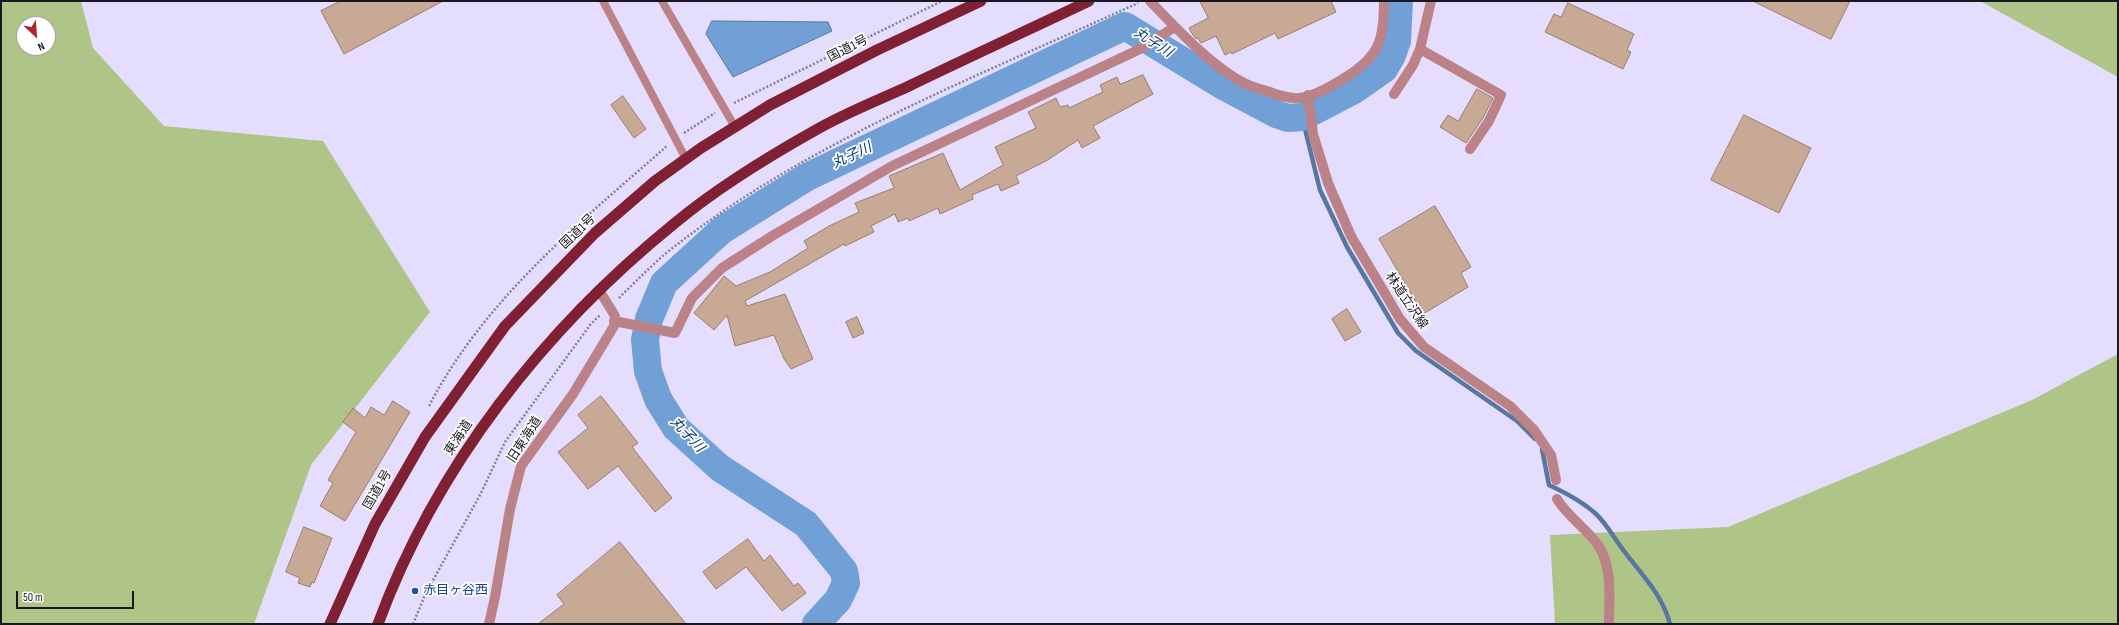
<!DOCTYPE html>
<html>
<head>
<meta charset="utf-8">
<style>
	body { margin:0 }
	#map { position:relative; width:2119px; height:625px; overflow:hidden; background:#e5ddfe; font-family:"Sofia Sans Condensed",sans-serif }
	canvas { display:block }
	.frame { position:absolute; inset:0; border:2px solid #191621; pointer-events:none }
	.north { position:absolute; left:16px; top:16px; width:40px; height:40px; box-sizing:border-box; background:#fff; border:1px solid #a3a2a6; border-radius:50%; rotate:154deg; font-size:11px; font-weight:700; line-height:16px; text-align:center; color:#191621 }
	.north::after { content:''; display:block; margin:auto; width:14px; height:18px; background:#b4232e; clip-path:polygon(50% 0,100% 100%,50% 72%,0 100%) }
	.scale { position:absolute; left:16px; top:591px; width:118px; height:18px; box-sizing:border-box; border:2px solid #191621; border-top:0; padding-left:5px; font-size:12px; line-height:14px; white-space:nowrap; color:#191621; -webkit-text-stroke:3px #fff; paint-order:stroke }
</style>
</head>
<body>
<div id="map">
<canvas width="2119" height="625"></canvas>
<div class="frame"></div>
<div class="north">N</div>
<div class="scale">50 m</div>
</div>
<script>
const context = document.querySelector('canvas').getContext('2d');
context.lineJoin = 'round';
function paint(path, color) {
  context.fillStyle = color;
  context.fill(path, 'evenodd');
}
function trace(path, color, width, dash) {
  context.strokeStyle = color;
  context.lineWidth = width;
  context.lineCap = dash ? 'butt' : 'round';
  context.setLineDash(dash || []);
  context.stroke(path);
}
function label(font, color, halo, rows, align = 'center') {
  context.font = font + ' "Sofia Sans Condensed","Noto Sans JP",sans-serif';
  context.lineWidth = 3.5;
  context.setLineDash([]);
  context.textBaseline = 'middle';
  context.strokeStyle = halo;
  context.fillStyle = color;
  for (const [text, x, y, turn = 0] of rows) {
    context.save();
    context.translate(x, y);
    context.rotate((+turn || 0) * Math.PI / 180);
    context.textAlign = isNaN(turn) ? turn : align;
    if (halo) context.strokeText(text, 0, 0);
    context.fillText(text, 0, 0);
    context.restore();
  }
}
paint(new Path2D(`
	M1,1H81L93,48L164,126L323,141L430,312L311,465L254,624H1ZM24,24H48V48H24Z
	M1980,1H2118V77Z
	M2118,354V624H1555L1550,535L1728,527L2032,400Z`), '#aec587');
const water = new Path2D(`
	M712,21L828,22L832,31L733,77L706,34Z`);
paint(water, '#70a0d6');
trace(water, '#5677a0', 1);
trace(new Path2D(`
	M1302,117L1320,190L1347,247L1398,333L1416,351L1517,421L1535,439
	M1542,449L1549,485C1566,493 1583,502 1596,514C1607,524 1615,540 1624,551C1642,575 1662,594 1670,624`), '#5677a0', 4.5);
trace(new Path2D(`
	M816,624L838,600L846,583L844,571L806,524L720,468L676,428L658,399L648,371L645,340L649,319L664,283L722,230L807,177L1125,26L1225,87L1276,114L1288,118L1302,117L1354,90L1384,69L1392,55L1397,41L1399,1`), '#70a0d6', 28);
const building = new Path2D(`
	M341,1H443L344,54L321,11Z
	M1200,1H1331L1336,12L1278,39L1275,33L1232,54L1231,52L1225,55L1216,36L1201,43L1198,38L1196,39L1193,35L1189,28L1208,18Z
	M1753,1H1850L1831,39Z
	M1568,3L1634,34L1627,50L1631,52L1623,69L1545,32L1554,14L1561,17Z
	M1143,75L1153,94L1093,126L1100,138L1082,148L1078,140L1046,161L1016,176L1019,183L1001,191L998,184L972,195L973,199L940,214L938,208L909,221L908,218L898,222L895,214L871,226L874,232L845,246L844,244L745,301L747,306L785,294L813,359L791,369L784,359L774,335L735,346L727,315L714,330L694,313L724,276L736,286L770,272L808,248L804,241L829,226L859,212L855,203L894,188L889,176L943,153L960,190L1003,165L995,147L1036,128L1028,112L1056,98L1060,107L1068,105L1069,108L1103,92L1100,85L1117,77L1120,84Z
	M1477,89L1493,98L1483,118L1466,143L1440,127L1448,115L1458,121Z
	M623,96L646,129L634,138L611,105Z
	M1744,115L1811,148L1779,213L1711,180Z
	M1435,206L1471,267L1461,273L1468,287L1423,314L1379,239Z
	M1347,309L1361,332L1345,341L1332,319Z
	M857,317L864,333L853,338L846,322Z
	M601,396L638,443L632,447L672,498L655,512L618,466L588,489L558,452L588,428L578,415Z
	M393,401L410,412L345,521L320,506L333,483L328,480L356,432L343,422L353,408L365,418L371,407L384,415Z
	M304,527L332,538L314,583L312,582L310,587L298,583L300,578L286,572Z
	M748,539L764,561L770,555L794,586L798,583L806,593L782,611L746,567L716,589L703,572Z
	M620,542L686,624H538L564,604L557,595Z`);
paint(building, '#c8a995');
trace(building, '#9a7e6a', 1);
trace(new Path2D(`
	M734,103L942,1
	M684,133L715,113
	M619,298C634,283 649,268 665,254C805,142 977,77 1138,3
	M429,406C484,300 579,223 667,146
	M413,624L425,595L481,493L505,442L590,325L600,315`), '#847f95', 2.5, [2, 2]);
trace(new Path2D(`
	M603,1L686,159
	M662,1L735,127`), '#bb8287', 8);
trace(new Path2D(`
	M1150,1C1175,27 1212,67 1244,83C1251,86 1259,89 1267,91C1277,95 1288,99 1299,98C1313,97 1335,84 1346,77C1380,56 1384,39 1384,1
	M1420,49L1501,95L1489,121L1470,149
	M1394,94L1413,65L1420,49L1431,1
	M1308,95L1313,134L1328,183L1351,236L1400,319L1424,347L1510,406L1534,430L1551,455L1556,480
	M614,321L675,333L692,298L722,268L772,236L892,166L1138,50L1175,27
	M1557,499C1568,517 1586,528 1598,545C1613,567 1609,599 1609,624
	M489,624L495,597L510,509L521,466L573,394L614,326L615,316L599,290`), '#bb8287', 10);
trace(new Path2D(`
	M330,624L375,524L425,437L505,326L595,233L655,181L701,148L770,105L877,50L981,1
	M378,624C436,466 545,328 675,223C717,188 766,158 814,131C843,114 876,101 907,87C967,58 1028,30 1089,1`), '#7f2033', 11);
for (const [x, y, r, color] of [
	[415,591,4,"#1a4fb4"]
]) {
  const dot = new Path2D();
  dot.arc(x, y, r, 0, 2 * Math.PI);
  context.fillStyle = color;
  context.fill(dot);
  trace(dot, '#fff', 1.5);
}
label('13px', '#191621', '#fff', [
	["国道1号",848,49,-27],
	["国道1号",578,232,-44],
	["林道立沢線",1406,301,56],
	["東海道",459,438,-57],
	["旧東海道",525,440,-57],
	["国道1号",378,490,-60]
]);
label('13px', '#164399', '#fff', [
	["赤目ヶ谷西",423,591]
], 'left');
label('italic 14px', '#003667', '#fff', [
	["丸子川",1153,43,32],
	["丸子川",852,156,-25],
	["丸子川",687,435,47]
]);
</script>
</body>
</html>
